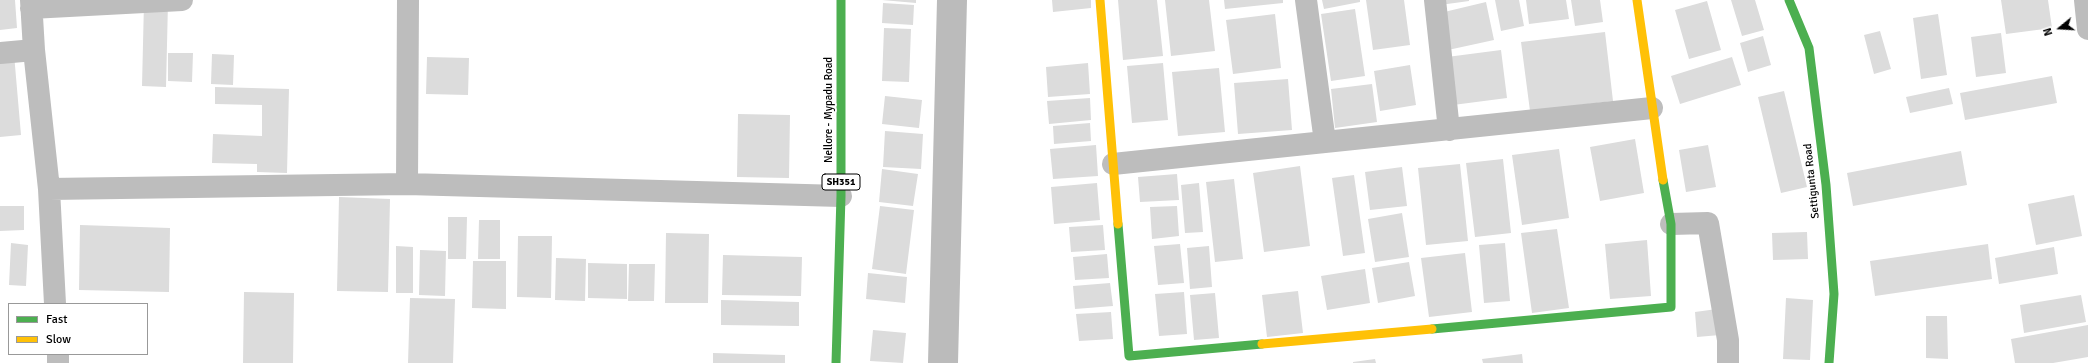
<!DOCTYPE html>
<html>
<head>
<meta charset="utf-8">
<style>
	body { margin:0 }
	#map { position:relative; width:2088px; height:363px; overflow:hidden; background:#fff; font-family:Signika,sans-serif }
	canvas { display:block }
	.legend { position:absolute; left:8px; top:303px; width:140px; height:52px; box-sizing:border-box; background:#fff; border:1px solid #999; margin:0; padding:5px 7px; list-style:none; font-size:12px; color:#000 }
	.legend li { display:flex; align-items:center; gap:8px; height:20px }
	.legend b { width:20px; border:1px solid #999 }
	.north { position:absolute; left:2040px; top:8px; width:40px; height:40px; -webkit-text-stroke:3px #fff; paint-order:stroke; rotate:252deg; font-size:11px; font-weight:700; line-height:16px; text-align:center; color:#000 }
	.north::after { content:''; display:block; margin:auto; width:14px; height:18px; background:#000; clip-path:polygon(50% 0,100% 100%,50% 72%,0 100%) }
</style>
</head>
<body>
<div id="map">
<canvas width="2088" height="363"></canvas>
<ul class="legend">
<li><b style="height:5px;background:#4caf50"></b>Fast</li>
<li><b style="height:5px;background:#ffc107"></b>Slow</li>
</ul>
<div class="north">N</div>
</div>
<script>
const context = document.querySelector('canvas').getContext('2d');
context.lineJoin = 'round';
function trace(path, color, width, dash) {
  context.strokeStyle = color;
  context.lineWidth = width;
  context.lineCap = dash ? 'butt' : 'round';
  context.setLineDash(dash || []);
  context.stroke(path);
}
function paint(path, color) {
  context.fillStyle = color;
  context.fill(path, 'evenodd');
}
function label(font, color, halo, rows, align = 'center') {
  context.font = font + ' Signika,sans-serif';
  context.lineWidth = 3.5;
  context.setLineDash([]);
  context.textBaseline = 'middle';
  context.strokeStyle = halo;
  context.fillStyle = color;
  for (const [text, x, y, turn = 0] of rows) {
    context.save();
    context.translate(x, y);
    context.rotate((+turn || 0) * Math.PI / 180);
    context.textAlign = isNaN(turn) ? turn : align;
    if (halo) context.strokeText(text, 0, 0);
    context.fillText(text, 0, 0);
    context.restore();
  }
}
trace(new Path2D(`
	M943,363L952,0`), '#bbb', 30);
paint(new Path2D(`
	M0,0H15L17,28L0,30Z
	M882,0H916V3Z
	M1052,0H1091V8L1053,12Z
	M1118,0H1157L1163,56L1123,60Z
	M1165,0H1209L1215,51L1171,56Z
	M1224,0H1283V3L1225,9Z
	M1322,0H1360V2L1324,9Z
	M1366,0H1404L1410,45L1373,50Z
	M1440,0H1469V1L1440,5Z
	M1495,0H1519L1524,26L1501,31Z
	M1526,0H1566L1569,19L1529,24Z
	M1571,0H1600L1603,22L1575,26Z
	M1731,0H1755L1764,30L1742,36Z
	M2001,0H2048L2052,28L2006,34Z
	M1707,1L1721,50L1689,59L1675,10Z
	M144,2H168L166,87L142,86Z
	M1486,2L1494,40L1448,50L1440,13Z
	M883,3L914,5L913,25L882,23Z
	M1355,9L1365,76L1331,81L1321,14Z
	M1275,14L1281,68L1233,74L1226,20Z
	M1938,14L1947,75L1921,79L1913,18Z
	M884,28L911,29L909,82L882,81Z
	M1880,31L1891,69L1874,74L1864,35Z
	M1605,32L1613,101L1530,111L1521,42Z
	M2001,33L2006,73L1976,77L1971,37Z
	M1763,36L1771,65L1748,72L1740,43Z
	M1501,50L1507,98L1453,105L1447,57Z
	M168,53H193L192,82L168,81Z
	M14,54L21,135L0,137V55Z
	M212,54L234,55L233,85L211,84Z
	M427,57L469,58L468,95L426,94Z
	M1732,57L1741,85L1680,104L1671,76Z
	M1088,63L1090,94L1048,97L1046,67Z
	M1163,63L1168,120L1132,123L1127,66Z
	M1410,65L1416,105L1380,111L1374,71Z
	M1219,68L1225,132L1178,136L1172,72Z
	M2052,76L2057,103L1965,120L1960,93Z
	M1288,79L1292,130L1238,134L1234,83Z
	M1372,84L1377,122L1335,128L1331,89Z
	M215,87L289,89L287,173L257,172V164L212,163L213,134L262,136V105L215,104Z
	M1949,88L1953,104L1910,113L1906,97Z
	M1784,91L1807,187L1781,193L1758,97Z
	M885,96L922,100L919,128L882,124Z
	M1090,98L1091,120L1049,124L1047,101Z
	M738,114L790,115L789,178L737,177Z
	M1090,123L1091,141L1054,144L1053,126Z
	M885,131L923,134L921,169L883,167Z
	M1635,139L1644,193L1600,201L1590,147Z
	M1096,145L1098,176L1053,179L1050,149Z
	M1708,145L1716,187L1686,192L1679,150Z
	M1559,149L1569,218L1522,225L1512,155Z
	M1961,151L1967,185L1853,206L1847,173Z
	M1503,159L1511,233L1475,237L1466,163Z
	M1460,164L1468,241L1426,245L1418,168Z
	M1300,166L1310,246L1264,252L1253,173Z
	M1402,167L1407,206L1370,210L1365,172Z
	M882,169L918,174L913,206L879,202Z
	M1177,174L1179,200L1140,202L1138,177Z
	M1354,175L1365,253L1343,256L1332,178Z
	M1234,179L1243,259L1215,262L1206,182Z
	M1097,183L1100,220L1054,224L1051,187Z
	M1199,183L1203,232L1185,233L1181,185Z
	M2074,195L2082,236L2036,245L2028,204Z
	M339,197L390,199L388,292L337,291Z
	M0,206H24V230L0,231Z
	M880,206L914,210L906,274L872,269Z
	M1177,206L1179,236L1152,239L1150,207Z
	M1402,213L1409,257L1375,262L1368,219Z
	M448,217H467L466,259H448Z
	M479,220H500V259H478Z
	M80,225L170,228L169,292L79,290Z
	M1103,225L1105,250L1071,252L1069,227Z
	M1557,229L1569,308L1532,313L1521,233Z
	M1807,232L1808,259L1773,260L1772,233Z
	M666,233L709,234L708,303H665Z
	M518,236H552L551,298L517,297Z
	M1647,240L1651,296L1610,299L1605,244Z
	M11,243L28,245L26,286L9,285Z
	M1505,243L1510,301L1484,303L1479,245Z
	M1180,244L1184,283L1158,285L1154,246Z
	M1988,244L1992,279L1875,296L1870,261Z
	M396,246L413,247V293H396Z
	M1209,246L1212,287L1190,289L1187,248Z
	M2054,247L2058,274L1999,284L1995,258Z
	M420,250L446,251L445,296L419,295Z
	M1465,253L1472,312L1429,317L1421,258Z
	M1107,254L1109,278L1075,280L1073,257Z
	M723,255L802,257L801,296L722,295Z
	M556,258L586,259L585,301L555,300Z
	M473,261H506V309L472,308Z
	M1409,262L1415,296L1378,303L1372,268Z
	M588,263L627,264V299L588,298Z
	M629,264H655L654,301H628Z
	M1365,269L1370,303L1327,310L1321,276Z
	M868,273L907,277L905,303L866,299Z
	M1110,283L1113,306L1075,309L1073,286Z
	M1298,291L1303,333L1267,337L1262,295Z
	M244,292L294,293L293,363H243Z
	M1184,292L1187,334L1159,336L1155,294Z
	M1215,293L1219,338L1194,340L1190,295Z
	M2081,295L2086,322L2024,333L2020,305Z
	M410,298L455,299L453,363H408Z
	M1786,298L1813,300L1810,360L1783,359Z
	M721,300L799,302V326L721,325Z
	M1717,309L1720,335L1697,337L1695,312Z
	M1111,312L1113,339L1079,341L1076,314Z
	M1926,316H1947L1948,359L1926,358Z
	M2088,325V357L2053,363H2015L2011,339Z
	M873,330L906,333L903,363L870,361Z
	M713,353L785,355V363H713Z
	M1522,354L1523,363H1483L1482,359Z
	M1375,359L1376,363H1353V362Z`), '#dcdcdc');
trace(new Path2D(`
	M31,0L34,50L49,189L55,304
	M1306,0L1325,142
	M1435,0L1449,130
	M2085,0L2088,29
	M31,8L182,0
	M0,53L34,50
	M1113,164L1652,108
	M407,184L408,0
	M49,189L407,184L841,196
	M1671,224L1708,223L1728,340V363
	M58,354V363`), '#bdbdbd', 22);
trace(new Path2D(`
	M1789,0L1809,48L1826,185L1834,294L1829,363
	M1118,224L1129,356L1262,344
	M1432,329L1671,307V224L1663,180
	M836,363L841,196V0`), '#4caf50', 9);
trace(new Path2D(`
	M1100,0L1118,224
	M1637,0L1663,180
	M1262,344L1432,329`), '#ffc107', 9);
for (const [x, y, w] of [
	[841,182,38]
]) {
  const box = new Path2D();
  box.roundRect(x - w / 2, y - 8, w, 16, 3);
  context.fillStyle = '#fff';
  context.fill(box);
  trace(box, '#000', 1);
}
label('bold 10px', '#000', null, [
	["SH351",841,182]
]);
label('11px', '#000', '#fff', [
	["Nellore - Mypadu Road",829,110,-90],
	["Settigunta Road",1812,181,-96]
]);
</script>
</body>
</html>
